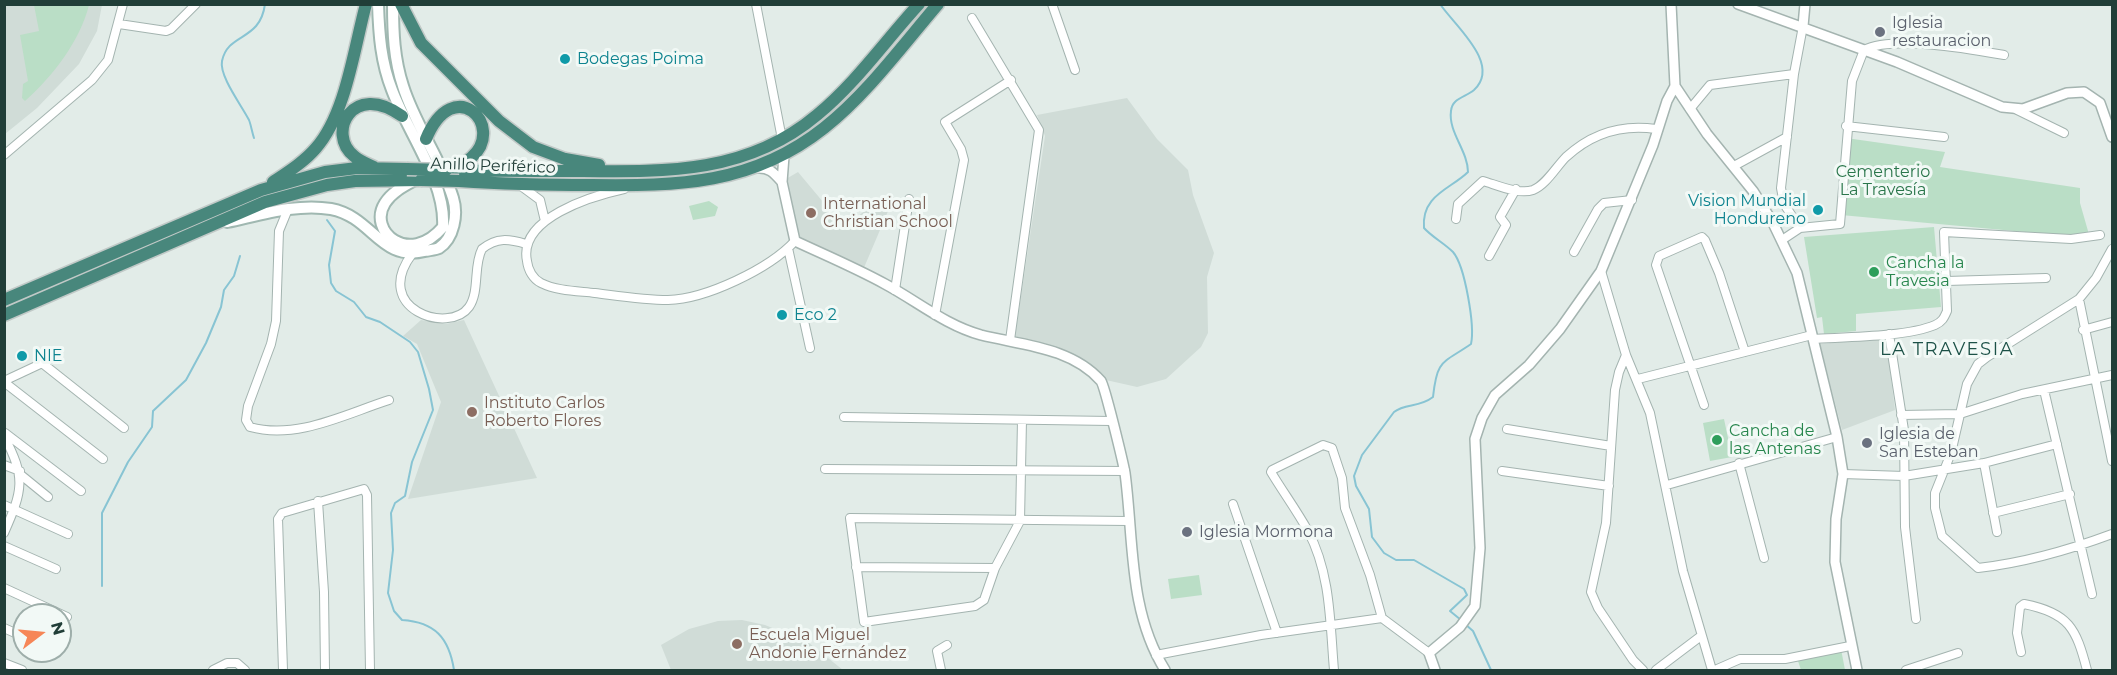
<!DOCTYPE html>
<html>
<head>
<meta charset="utf-8">
<style>
	body { margin:0 }
	#map { position:relative; width:2117px; height:675px; overflow:hidden; background:#e2ece8; font-family:Montserrat,sans-serif }
	canvas { display:block }
	.frame { position:absolute; inset:0; border:6px solid #213e38; pointer-events:none }
	.north { position:absolute; left:12px; top:603px; width:60px; height:60px; box-sizing:border-box; background:#f2f9f6; border:2px solid #9eaeaa; border-radius:50%; rotate:74deg; font-size:16px; font-weight:700; line-height:24px; text-align:center; color:#213e38 }
	.north::after { content:''; display:block; margin:auto; width:21px; height:27px; background:#f68657; clip-path:polygon(50% 0,100% 100%,50% 72%,0 100%) }
</style>
</head>
<body>
<div id="map">
<canvas width="2117" height="675"></canvas>
<div class="frame"></div>
<div class="north">N</div>
</div>
<script>
const context = document.querySelector('canvas').getContext('2d');
context.lineJoin = 'round';
function paint(path, color) {
  context.fillStyle = color;
  context.fill(path, 'evenodd');
}
function trace(path, color, width, dash) {
  context.strokeStyle = color;
  context.lineWidth = width;
  context.lineCap = dash ? 'butt' : 'round';
  context.setLineDash(dash || []);
  context.stroke(path);
}
function label(font, color, halo, rows, align = 'center') {
  context.font = font + ' Montserrat,sans-serif';
  context.lineWidth = 6;
  context.setLineDash([]);
  context.textBaseline = 'middle';
  context.strokeStyle = halo;
  context.fillStyle = color;
  for (const [text, x, y, turn = 0] of rows) {
    context.save();
    context.translate(x, y);
    context.rotate((+turn || 0) * Math.PI / 180);
    context.textAlign = isNaN(turn) ? turn : align;
    if (halo) context.strokeText(text, 0, 0);
    context.fillText(text, 0, 0);
    context.restore();
  }
}
paint(new Path2D(`
	M5,5H102L97,31L79,64L37,108L5,134Z
	M1127,98L1157,139L1188,170L1193,195L1214,253L1207,277L1208,333L1201,347L1166,379L1137,387L1106,380L1091,365L1015,336L1045,136L1037,115Z
	M798,172L844,227L875,203L894,197L863,270L817,248L797,236L786,179Z
	M421,320L446,324L464,320L537,478L408,499L441,402L417,344L403,336Z
	M1886,337L1895,410L1842,430L1820,344Z
	M742,620L765,625L809,643L843,670H671L661,645L689,629L718,621Z`), '#d0dcd7');
paint(new Path2D(`
	M34,5H89C80,41 53,76 25,101L22,98L23,84L28,81L20,35L39,31Z
	M1846,138L1945,152L1940,167L2080,188V203L2090,238L1841,215Z
	M709,201L718,207L715,216L693,220L689,206Z
	M1934,227L1941,307L1856,314V331L1824,334L1822,317L1817,318L1804,237Z
	M1724,419L1732,457L1710,461L1703,423Z
	M1199,575L1202,595L1171,599L1168,579Z
	M1841,649L1845,670H1801L1797,658Z`), '#badec6');
trace(new Path2D(`
	M1440,4C1454,25 1502,64 1474,90C1466,97 1452,98 1451,111C1448,132 1468,151 1468,172C1451,189 1421,195 1424,228C1432,237 1444,243 1453,252C1465,266 1475,326 1471,344C1442,364 1437,359 1433,397C1419,408 1405,403 1394,412L1362,455L1354,476L1356,486L1369,509L1372,537L1384,553L1396,560H1414L1464,589L1467,595L1450,611L1461,620
	M254,138C252,132 251,125 249,120C242,106 219,76 222,61C228,32 260,42 265,4
	M327,220L335,231L329,265L331,283L336,291L354,302L366,317L380,322L410,342L418,352L429,389L433,410L412,462L405,496L395,503L391,513L393,550L388,593L394,611L402,620C435,622 449,638 454,670
	M102,586V513L128,462L152,427L153,411L186,380L206,343L221,307L224,290L234,276L240,256
	M1465,624L1473,631L1491,670`), '#88c4d3', 2);
const minor = new Path2D(`
	M756,4L782,139
	M1052,4L1075,70
	M972,18L1039,130L1010,340
	M119,24L166,31L171,29L196,4
	M1690,109L1710,85L1794,74
	M2017,110L2064,133
	M1846,126L1944,137
	M4,155L92,80L108,60L123,4
	M1734,166L1787,137
	M521,186L540,200L545,221
	M624,189C592,196 518,218 527,261C528,270 533,279 541,283C557,291 578,291 595,293C619,296 644,300 668,300C706,299 769,269 795,241
	M288,209L279,231L276,321L271,344L248,406L246,420L250,427C297,440 345,414 389,400
	M1456,219L1458,204L1483,181C1497,185 1519,195 1533,190C1546,185 1556,167 1566,157C1592,133 1622,124 1656,129
	M1800,228L1840,224L1852,81L1864,50C1894,35 1970,49 2004,55
	M1782,240L1800,228L1784,204L1781,188L1794,74L1803,26
	M788,248L810,348
	M2112,249L2096,278L2079,299L2112,461
	M1574,252L1598,209L1604,203L1632,200
	M412,254C371,309 449,335 469,307C480,291 473,266 482,249C497,237 509,239 526,244
	M1489,256L1506,225L1500,217L1516,189
	M1601,271L1626,355L1650,413L1683,571L1712,670
	M1947,281L2046,278
	M895,290L909,199
	M2079,299L1987,357L1978,364L1967,384L1951,453L1935,493V508L1942,536L1978,568C2023,563 2069,550 2112,534
	M935,315L964,160L961,149L945,122L1011,80
	M2083,330L2112,322
	M1889,334L1904,430L1905,527L1916,619
	M1813,339C1845,337 1907,337 1935,325C1942,322 1944,318 1947,311L1944,232L2071,239L2100,235
	M1626,355L1619,372L1615,390L1606,523L1591,592L1598,608L1633,660L1643,670
	M42,363L124,428
	M1638,379L1812,335
	M4,381L51,359
	M4,382L103,459
	M2044,390L2092,594
	M1704,405L1656,265L1659,256L1702,237L1705,240L1719,273L1745,352
	M1901,415L1960,414L2022,394L2112,375
	M844,417L1111,421
	M1022,420L1020,521L995,568L984,600L975,606L864,622L850,518L1128,521
	M1507,429L1611,446
	M5,433L81,491
	M4,436C26,478 23,490 4,533
	M1739,463L1764,558
	M1984,463L1997,532
	M4,465L20,471
	M825,469L1125,471
	M1502,471L1609,486
	M1843,474L1904,476L1984,463L2057,444
	M21,475L48,497
	M1667,485L1837,437
	M318,501L324,592L325,670
	M1233,504L1277,633
	M4,505L68,534
	M1993,513L2070,494
	M4,546L56,569
	M856,567L995,568
	M4,588L67,617
	M4,628L24,637
	M2021,652L2017,633L2020,607L2024,604C2069,613 2076,628 2087,670
	M1156,655L1261,635L1382,618L1429,653
	M4,663L22,670
	M213,670L227,663H237L245,670
	M283,670L278,519L282,513L364,489L367,495L370,670
	M941,670L937,651L947,645
	M1334,670C1330,624 1331,574 1308,531C1297,511 1283,492 1271,472L1272,470L1323,445L1332,448L1342,478L1345,508L1370,575L1382,618
	M1656,670L1701,636
	M1715,670L1740,659H1785L1850,646
	M1906,670L1958,653`);
const tertiary = new Path2D(`
	M1671,4L1675,86L1707,134L1753,191L1773,223L1797,273L1837,437L1843,474L1836,519L1835,562L1857,670
	M1738,4L1897,62L2002,107L2023,109L2067,93L2084,92L2100,103L2112,137
	M1803,26L1805,4
	M784,156L782,182L795,241C825,255 856,268 885,284C917,301 945,325 981,335C1021,345 1071,347 1101,381C1105,387 1123,462 1125,473C1134,540 1128,611 1165,670
	M757,168C769,167 774,173 782,182
	M1435,670L1429,653L1460,627L1475,606L1480,548L1475,439L1482,418L1495,395L1529,365L1560,329L1601,271L1653,145L1667,101L1675,86`);
const secondary = new Path2D(`
	M378,4C379,35 381,62 392,90C408,133 446,182 443,227C409,267 367,231 385,203C392,192 404,186 415,180
	M227,222C260,215 297,203 331,209C373,217 380,262 425,251C429,250 435,250 439,248C454,238 458,214 453,198C441,159 415,125 403,86C394,59 393,32 393,4`);
const trunk = new Path2D(`
	M401,4L421,43L499,121L533,147L565,159L599,165
	M426,139C454,72 506,126 472,157C467,162 459,166 452,169
	M374,167C368,164 359,161 354,156C326,134 352,80 402,116
	M446,170C491,171 535,171 579,171C665,172 747,174 817,115C856,83 885,41 919,4
	M459,181C503,184 547,185 591,185C678,186 752,185 824,128C867,94 902,46 938,4
	M273,182C288,172 304,162 316,148C346,114 354,48 366,4
	M4,300L261,190L325,172L357,168L407,169
	M4,315L265,202L327,185L355,181L421,180`);
trace(minor, '#a4b4b0', 10);
trace(tertiary, '#a4b4b0', 12);
trace(secondary, '#a0b8b1', 14);
trace(trunk, '#c1c9c7', 15);
trace(minor, '#fff', 8);
trace(tertiary, '#fff', 9);
trace(secondary, '#fff', 10);
trace(trunk, '#48877c', 12);
const trunkBridge = new Path2D(`
	M407,169L446,170
	M421,180L459,181`);
trace(trunkBridge, '#c1c9c7', 15, []);
trace(trunkBridge, '#48877c', 12);
for (const [x, y, r, color] of [
	[1880,32,6,"#6b7280"],
	[565,59,6,"#0f9aa8"],
	[1818,210,6,"#0f9aa8"],
	[811,213,6,"#8d6e63"],
	[1874,272,6,"#2e9e5b"],
	[782,315,6,"#0f9aa8"],
	[22,356,6,"#0f9aa8"],
	[472,412,6,"#8d6e63"],
	[1717,440,6,"#2e9e5b"],
	[1867,443,6,"#6b7280"],
	[1187,532,6,"#6b7280"],
	[737,644,6,"#8d6e63"]
]) {
  const dot = new Path2D();
  dot.arc(x, y, r, 0, 2 * Math.PI);
  context.fillStyle = color;
  context.fill(dot);
  trace(dot, '#f2f9f6', 2);
}
label('16px', '#5b616d', '#f2f9f6', [
	["Iglesia",1892,23],
	["restauracion",1892,41],
	["Iglesia de",1879,434],
	["San Esteban",1879,452],
	["Iglesia Mormona",1199,532]
], 'left');
label('16px', '#0d838f', '#f2f9f6', [
	["Bodegas Poima",577,59],
	["Vision Mundial",1806,201,"right"],
	["Hondureno",1806,219,"right"],
	["Eco 2",794,315],
	["NIE",34,356]
], 'left');
label('16px', '#213e38', '#f2f9f6', [
	["Anillo Periférico",493,166,2]
]);
label('16px', '#2a764b', '#f2f9f6', [
	["Cementerio",1883,172],
	["La Travesía",1883,190]
]);
label('16px', '#785e54', '#f2f9f6', [
	["International",823,204],
	["Christian School",823,222],
	["Instituto Carlos",484,403],
	["Roberto Flores",484,421],
	["Escuela Miguel",749,635],
	["Andonie Fernández",749,653]
], 'left');
label('16px', '#27864d', '#f2f9f6', [
	["Cancha la",1886,263],
	["Travesia",1886,281],
	["Cancha de",1729,431],
	["las Antenas",1729,449]
], 'left');
context.letterSpacing = '1.5px';
label('18px', '#1c5147', '#f2f9f6', [
	["LA TRAVESIA",1947,350]
]);
context.letterSpacing = '0px';
</script>
</body>
</html>
